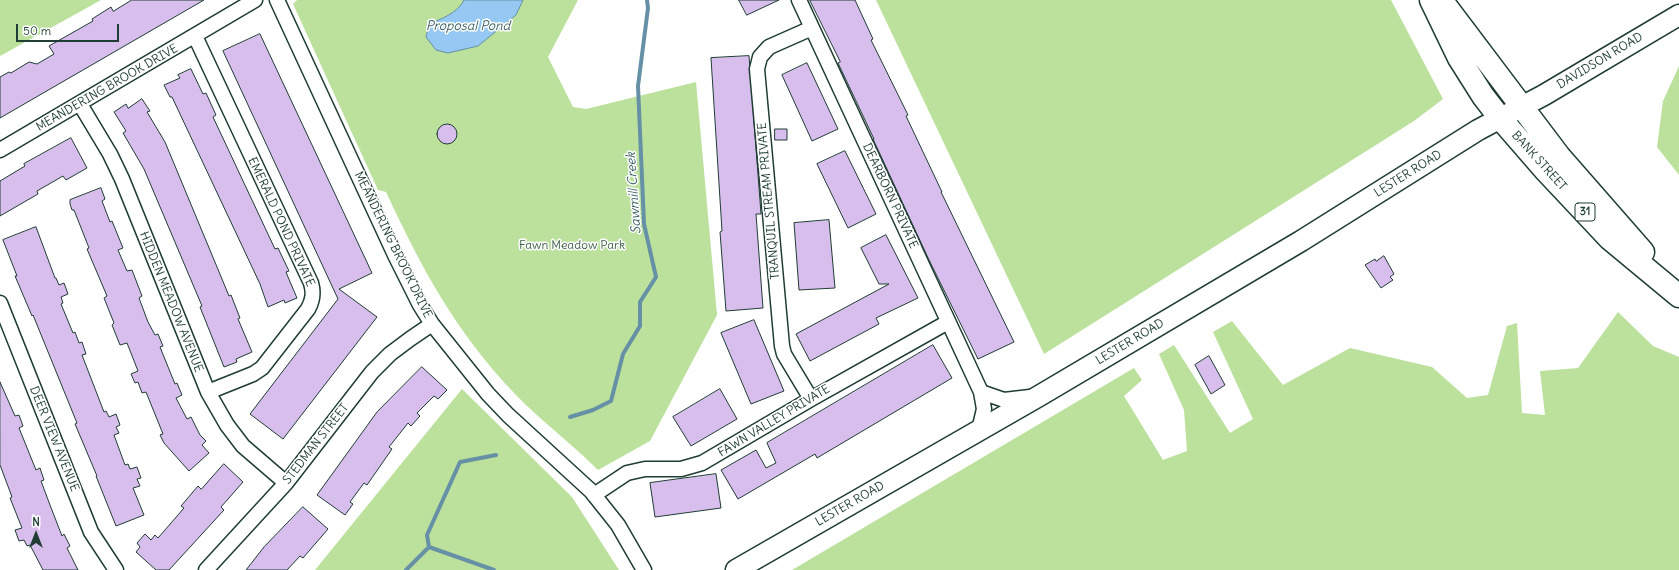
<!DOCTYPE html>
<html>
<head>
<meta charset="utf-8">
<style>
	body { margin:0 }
	#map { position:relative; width:1679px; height:570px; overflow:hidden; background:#fff; font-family:Delius,sans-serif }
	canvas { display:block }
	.north { position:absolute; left:16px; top:514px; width:40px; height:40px; -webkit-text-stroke:3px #fff; paint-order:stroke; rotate:0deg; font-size:11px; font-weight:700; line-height:16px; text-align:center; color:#1f3d34 }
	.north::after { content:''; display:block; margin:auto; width:14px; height:18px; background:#1f3d34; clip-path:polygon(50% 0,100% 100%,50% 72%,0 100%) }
	.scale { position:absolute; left:16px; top:24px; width:103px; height:18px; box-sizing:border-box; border:2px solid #1f3d34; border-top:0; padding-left:5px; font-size:12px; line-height:14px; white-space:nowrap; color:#1f3d34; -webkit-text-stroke:3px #fff; paint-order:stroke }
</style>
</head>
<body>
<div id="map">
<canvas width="1679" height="570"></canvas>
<div class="north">N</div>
<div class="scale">50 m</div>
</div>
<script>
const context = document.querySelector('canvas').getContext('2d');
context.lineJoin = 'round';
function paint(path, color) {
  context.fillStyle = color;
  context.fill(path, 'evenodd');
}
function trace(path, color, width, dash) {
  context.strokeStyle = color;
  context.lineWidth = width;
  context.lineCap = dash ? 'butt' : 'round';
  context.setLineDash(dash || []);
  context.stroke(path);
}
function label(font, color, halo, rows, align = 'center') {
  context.font = font + ' Delius,sans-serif';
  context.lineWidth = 3;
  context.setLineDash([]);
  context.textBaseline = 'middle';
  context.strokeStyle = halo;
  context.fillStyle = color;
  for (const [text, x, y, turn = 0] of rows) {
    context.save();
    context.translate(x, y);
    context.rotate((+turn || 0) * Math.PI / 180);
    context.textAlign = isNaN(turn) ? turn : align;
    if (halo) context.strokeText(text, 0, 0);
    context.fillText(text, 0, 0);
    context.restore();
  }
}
paint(new Path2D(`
	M0,0H101L0,56Z
	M297,0H578L548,57L573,107L586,109L696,82L717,315L650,441L598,470C571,443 541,421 515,394C455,331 422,269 386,192L378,190L293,4Z
	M876,0H1391L1443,99L1414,121L1044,354Z
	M1679,66V175L1657,147L1663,101Z
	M1618,312L1653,346L1679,357V570H792L1134,368L1142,380L1124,396L1163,460L1187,451L1184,410L1159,354L1174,345L1230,433L1253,419L1213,332L1232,321L1283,385L1350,348L1432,367L1467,398L1488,395L1507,326L1517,323L1522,413L1545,415L1540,371L1578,368Z
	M462,389L572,497L619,570H315Z`), '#bbe19c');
const water = new Path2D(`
	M464,0H523L516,15L478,46L448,53L436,50L426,37L429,24C441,19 458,13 464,0Z`);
paint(water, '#95c8f2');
trace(water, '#6690a6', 1);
trace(new Path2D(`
	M570,417L593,410L611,401L623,354L640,326V302L656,277L644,224L638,86L648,8L647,0
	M429,547L494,570
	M406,570L429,547L427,535L460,462L496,455`), '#6690a6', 4);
const building = new Path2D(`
	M132,0H204L0,118V77L9,72L11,73L29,62L37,64L54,54L49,46L93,21L92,19L111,7L113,11Z
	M739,0H779L747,15Z
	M810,0H855L873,39L871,40L908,115L906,116L942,192H941L1014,342L978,359L929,260L873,139H874L838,63L840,62Z
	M260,34L372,273L339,289L377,317L283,439L250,414L338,299L223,51Z
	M749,56L761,214H756L763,308L726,311L720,232L722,231L711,58Z
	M807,63L838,129L812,141L782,75Z
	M191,69L203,94L206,93L216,115L213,117L275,249L278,248L289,271L286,272L288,277L297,298L285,303L284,300L268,307L260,284L172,97H170L164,85L180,78L178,75Z
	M142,99L150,111L147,112L165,142L222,279L229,296L231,295L240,318L238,319L252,352L236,359L237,362L224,367L200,307L202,306L144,169L123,133L126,131L114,112L126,104L128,108Z
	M437 134a10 10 0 1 1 20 0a10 10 0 1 1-20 0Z
	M775,129H787V140H775Z
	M71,138L87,168L66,180L63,176L37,191L38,194L0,216V181L25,166L24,164Z
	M845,151L876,214L848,228L817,164Z
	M101,188L105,199L102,201L110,222L112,221L123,248L118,250L127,271L132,270L142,296L139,298L148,322L155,335L158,334L163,346L160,347L175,384L177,383L182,395L176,398L187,419L191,417L200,435L206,441L202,445L209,453L189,471L164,443L160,435L163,434L146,392L142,393L138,382L135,383L131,374L138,371L127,343L120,345L112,325L114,323L104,298L107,296L87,249L89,248L74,210H72L70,204V200Z
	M829,220L835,288L799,290L794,223Z
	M36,227L55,278H56L59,285L64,283L68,294L61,297L63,303L61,304L73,333L75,332L79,343L82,342L86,354L82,355L104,412L106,411L109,417L116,414L120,425L116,427L119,433L114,435L125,465L128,464L130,469L137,467L141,478L137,479L140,486L133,488L144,515L116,526L96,476H97L75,424L77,423L33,315L32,316L15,276H17L3,240Z
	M886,235L918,298L876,318L879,324L810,361L796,334L889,284H879L861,248Z
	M1384,256L1394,274L1390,277L1393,280L1381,288L1365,265L1375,259L1376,261Z
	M754,320L784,391L751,404L721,333Z
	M933,345L952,378L817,458L815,454L738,499L721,470L756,450L766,468L776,463L767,443Z
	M1209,356L1225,385L1211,394L1195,365Z
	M422,367L447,390L438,399L434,396L417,413L420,416L411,426L408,423L389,447L392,449L367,485L364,483L350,502L353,504L345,515L317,495L377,412Z
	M0,382L15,416L19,415L23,426L19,428L36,470L40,468L44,480L41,481L50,505L62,536L64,534L70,546L67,548L78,570H43L30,545L27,546L24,540L19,541L15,530L22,528L10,498L12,497L0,465Z
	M720,389L737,419L691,446L673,417Z
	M224,464L243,482L221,507L224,510L169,570H156L136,552L140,547L137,543L145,534L151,540L155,535L158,538L184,508L181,506L198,486L201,489Z
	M716,474L721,508L655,517L650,483Z
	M303,507L328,529L303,558L300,556L287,570H246L264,547Z`);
paint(building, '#d8beed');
trace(building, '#1f3d34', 1);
const street = new Path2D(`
	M277,0L395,255L420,305L432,324L488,394L508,415L591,491L618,525L644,570
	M799,0L981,392L984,409L979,430
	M195,36L311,283C314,293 313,300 308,309L262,368L253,374L208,392
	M80,104L110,154L122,179L208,392L227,425L243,446L286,483
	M0,150L255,0
	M0,303L91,532L116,570
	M981,392L1004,400L1030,397
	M811,399L784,354L782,346L757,69L760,57L769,47L812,28
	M594,495L627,473L645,469H681L702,463L811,399L948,322
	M206,570L286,483L372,372L390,354L410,339L432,324`);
const secondary = new Path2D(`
	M736,570L1039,396L1301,241L1478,130L1544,95L1679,15`);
const primary = new Path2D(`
	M1431,0L1459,58L1483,96L1500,118L1546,171L1609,238L1679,296
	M1442,1L1559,156L1643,252`);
trace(street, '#1f3d34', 17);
trace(secondary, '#1f3d34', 23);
trace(primary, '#1f3d34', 25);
trace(street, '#fff', 14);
trace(secondary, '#fff', 20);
trace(primary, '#fff', 22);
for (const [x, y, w] of [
	[1585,212,20]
]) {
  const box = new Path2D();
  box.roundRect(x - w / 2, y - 9, w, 18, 3);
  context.fillStyle = '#fff';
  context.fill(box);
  trace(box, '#1f3d34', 1);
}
label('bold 11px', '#1f3d34', null, [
	["31",1585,212]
]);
label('12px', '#1f3d34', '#fff', [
	["DAVIDSON ROAD",1600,61,-31],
	["MEANDERING BROOK DRIVE",107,88,-30],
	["BANK STREET",1539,161,48],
	["LESTER ROAD",1408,174,-32],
	["DEARBORN PRIVATE",890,196,65],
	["TRANQUIL STREAM PRIVATE",769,201,-95],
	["EMERALD POND PRIVATE",281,222,65],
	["MEANDERING BROOK DRIVE",393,245,64],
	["HIDDEN MEADOW AVENUE",171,302,68],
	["LESTER ROAD",1130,342,-31],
	["FAWN VALLEY PRIVATE",774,421,-31],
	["DEER VIEW AVENUE",54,439,68],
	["STEDMAN STREET",316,444,-52],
	["LESTER ROAD",850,504,-30]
]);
label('12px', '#3e5e49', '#fff', [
	["Fawn Meadow Park",572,246]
]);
label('italic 13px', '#3c6064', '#fff', [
	["Proposal Pond",468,26],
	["Sawmill Creek",634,193,-94]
]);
</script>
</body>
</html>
